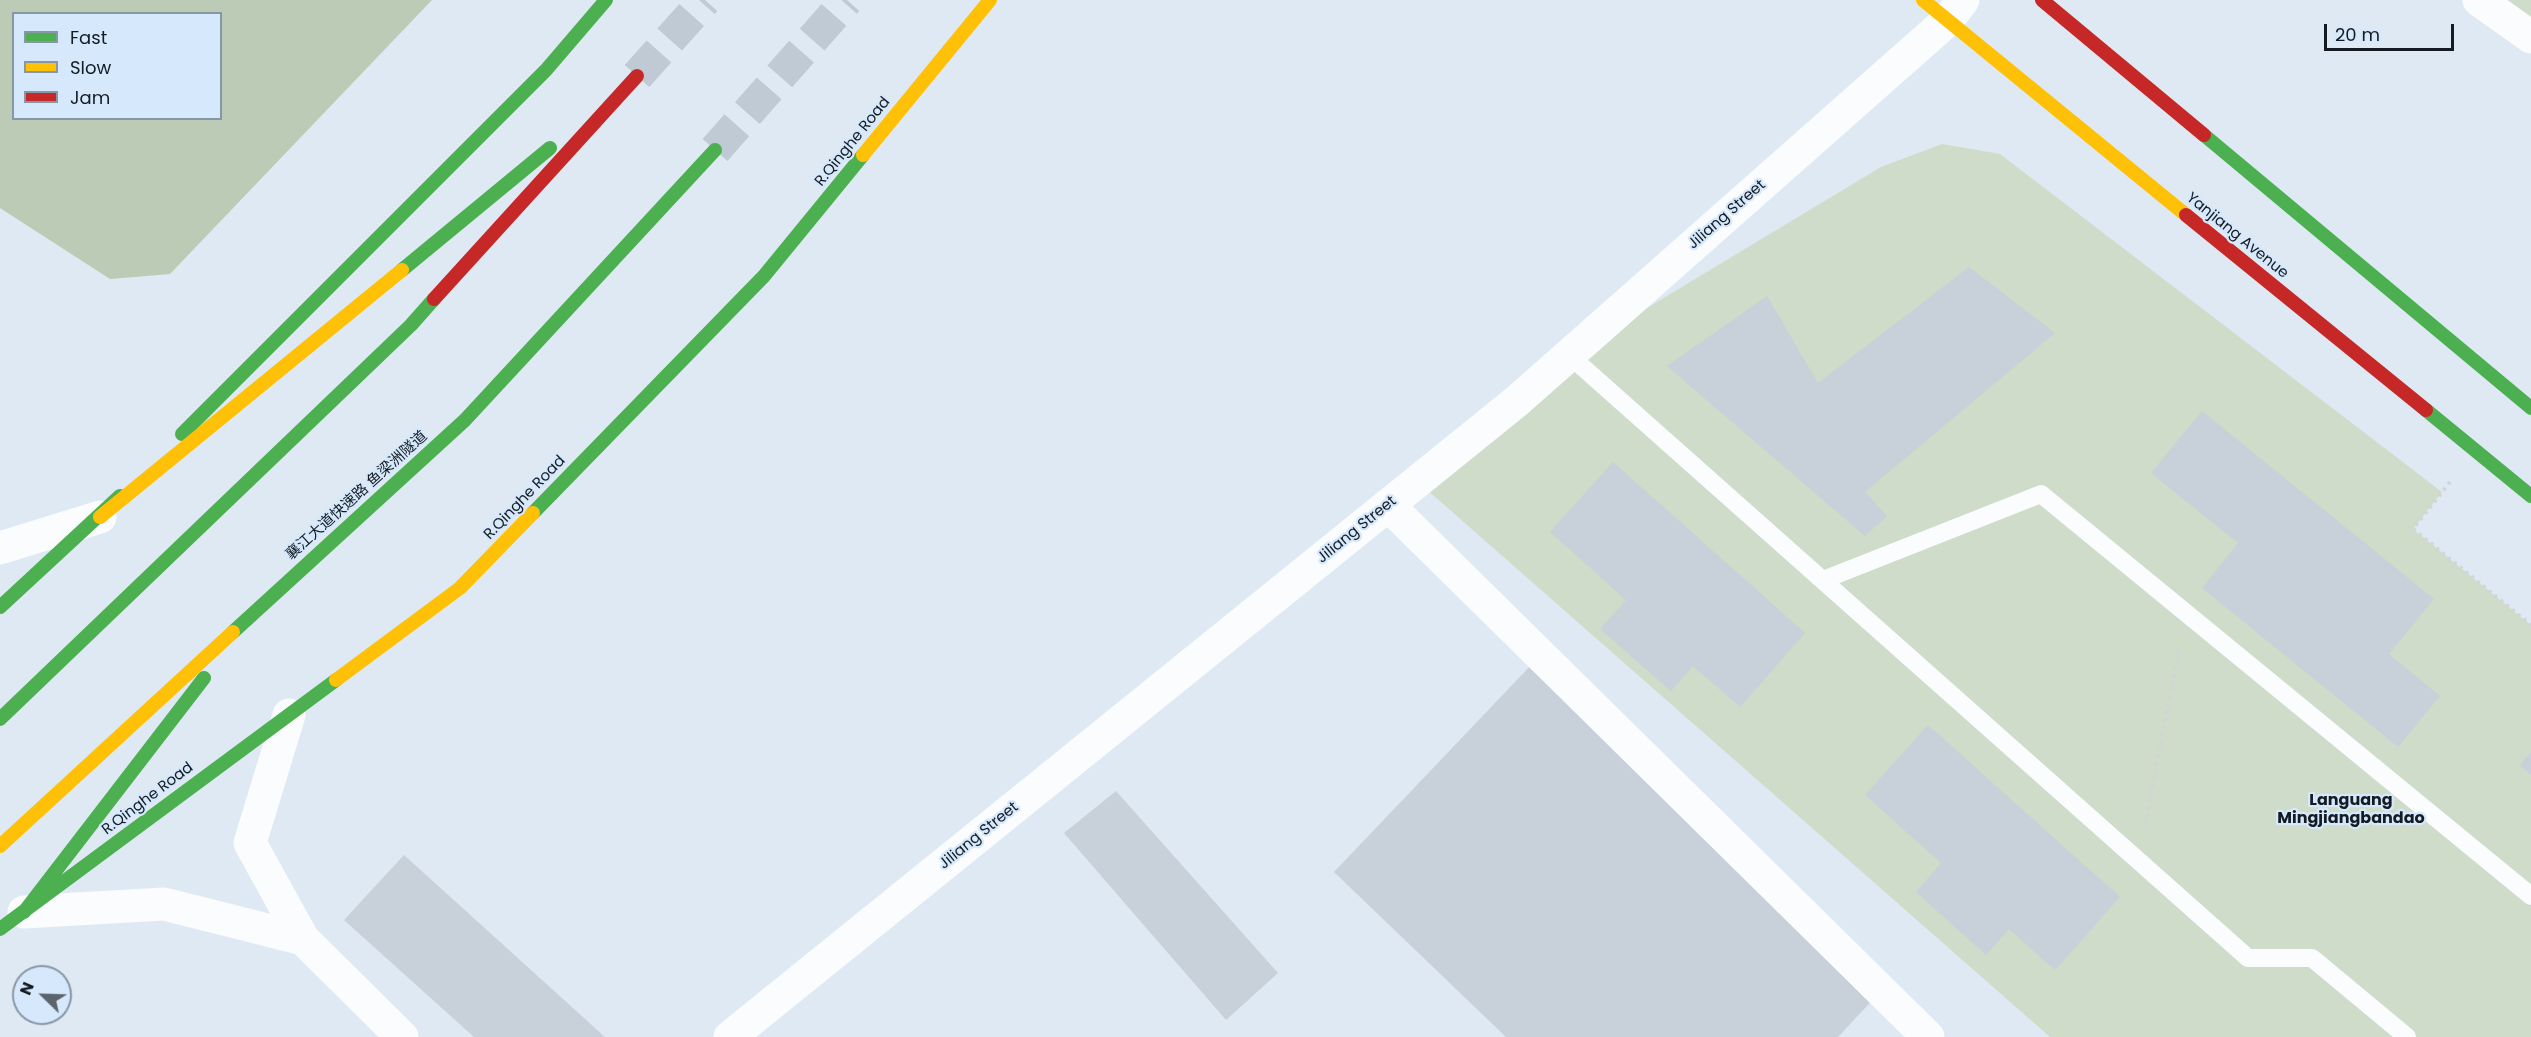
<!DOCTYPE html>
<html>
<head>
<meta charset="utf-8">
<style>
	body { margin:0 }
	#map { position:relative; width:2531px; height:1037px; overflow:hidden; background:#dee9f4; font-family:Poppins,sans-serif }
	canvas { display:block }
	.legend { position:absolute; left:12px; top:12px; width:210px; height:108px; box-sizing:border-box; background:#d6e9fc; border:2px solid #8897a5; margin:0; padding:8px 10px; list-style:none; font-size:18px; color:#141b22 }
	.legend li { display:flex; align-items:center; gap:12px; height:30px }
	.legend b { width:30px; border:2px solid #8897a5 }
	.north { position:absolute; left:12px; top:965px; width:60px; height:60px; box-sizing:border-box; background:#d6e9fc; border:2px solid #8897a5; border-radius:50%; rotate:293deg; font-size:16px; font-weight:700; line-height:24px; text-align:center; color:#141b22 }
	.north::after { content:''; display:block; margin:auto; width:21px; height:27px; background:#5b636c; clip-path:polygon(50% 0,100% 100%,50% 72%,0 100%) }
	.scale { position:absolute; left:2324px; top:24px; width:130px; height:27px; box-sizing:border-box; border:3px solid #141b22; border-top:0; padding-left:8px; font-size:18px; line-height:21px; white-space:nowrap; color:#141b22; -webkit-text-stroke:4px #d6e9fc; paint-order:stroke }
</style>
</head>
<body>
<div id="map">
<canvas width="2531" height="1037"></canvas>
<ul class="legend">
<li><b style="height:8px;background:#4caf50"></b>Fast</li>
<li><b style="height:8px;background:#ffc107"></b>Slow</li>
<li><b style="height:8px;background:#c62828"></b>Jam</li>
</ul>
<div class="north">N</div>
<div class="scale">20 m</div>
</div>
<script>
const context = document.querySelector('canvas').getContext('2d');
context.lineJoin = 'round';
function paint(path, color) {
  context.fillStyle = color;
  context.fill(path, 'evenodd');
}
function trace(path, color, width, dash) {
  context.strokeStyle = color;
  context.lineWidth = width;
  context.lineCap = dash ? 'butt' : 'round';
  context.setLineDash(dash || []);
  context.stroke(path);
}
function label(font, color, halo, rows, align = 'center') {
  context.font = font + ' Poppins,"Noto Sans SC",sans-serif';
  context.lineWidth = 4.5;
  context.setLineDash([]);
  context.textBaseline = 'middle';
  context.strokeStyle = halo;
  context.fillStyle = color;
  for (const [text, x, y, turn = 0] of rows) {
    context.save();
    context.translate(x, y);
    context.rotate((+turn || 0) * Math.PI / 180);
    context.textAlign = isNaN(turn) ? turn : align;
    if (halo) context.strokeText(text, 0, 0);
    context.fillText(text, 0, 0);
    context.restore();
  }
}
paint(new Path2D(`
	M2479,0H2531V37Z
	M1942,144L2000,154L2442,492L2413,529L2531,625V1037H2050L1417,481L1569,355L1881,167Z`), '#cedcc9');
paint(new Path2D(`
	M0,0H432L170,274L110,279L0,208ZM14,14H220V118H14Z`), '#bccbb5');
paint(new Path2D(`
	M1969,267L2055,333L1865,492L1887,516L1865,536L1667,366L1767,296L1818,383Z
	M2202,411L2434,599L2389,654L2440,696L2398,747L2202,588L2238,543L2151,473Z
	M1613,462L1805,633L1740,707L1693,666L1671,691L1600,629L1626,600L1550,532Z
	M1535,661L1880,992L1838,1037H1506L1334,872Z
	M1928,725L2120,897L2055,970L2009,929L1986,955L1916,892L1941,863L1865,795Z
	M2531,752V775L2520,765Z
	M1116,791L1278,973L1226,1020L1064,833Z
	M404,855L605,1037H474L344,920Z`), '#c8d0d9');
trace(new Path2D(`
	M637,76L705,0
	M715,150L847,0`), '#c0cad4', 33, [33, 16]);
trace(new Path2D(`
	M2450,482L2413,529L2531,625
	M2145,824L2179,649`), '#d1d5d7', 4, [3, 4.5]);
trace(new Path2D(`
	M1569,355L2248,958H2312L2407,1037
	M1823,580L2041,494L2531,896`), '#fafcfd', 18);
trace(new Path2D(`
	M2479,0L2531,37
	M1388,505L1928,1037
	M0,548L100,517
	M289,715L250,843L303,939L402,1037
	M24,912L164,904L303,939
	M730,1037L1517,401L1947,21L1963,0`), '#fafcfd', 33);
trace(new Path2D(`
	M2204,135L2531,408
	M402,270L550,148
	M2426,410L2531,496
	M182,434L546,70L606,0
	M533,513L764,276L863,155
	M0,607L120,496
	M233,632L465,420L715,150
	M0,719L411,325L434,299
	M24,912L204,678
	M0,929L336,680`), '#4caf50', 14);
trace(new Path2D(`
	M1923,0L2186,215
	M863,155L990,0
	M100,517L402,270
	M336,680L460,588L533,513
	M0,846L233,632`), '#ffc107', 14);
trace(new Path2D(`
	M2042,0L2204,135
	M2186,215L2426,410
	M434,299L637,76`), '#c62828', 14);
label('15px', '#141b22', '#d6e9fc', [
	["R.Qinghe Road",853,142,-51],
	["Jiliang Street",1727,215,-41],
	["Yanjiang Avenue",2237,236,39],
	["襄江大道快速路 鱼梁洲隧道",357,496,-42],
	["R.Qinghe Road",525,498,-46],
	["Jiliang Street",1357,530,-39],
	["R.Qinghe Road",148,799,-37],
	["Jiliang Street",979,836,-39]
]);
label('bold 16px', '#141b22', '#d6e9fc', [
	["Languang",2351,801],
	["Mingjiangbandao",2351,819]
]);
</script>
</body>
</html>
